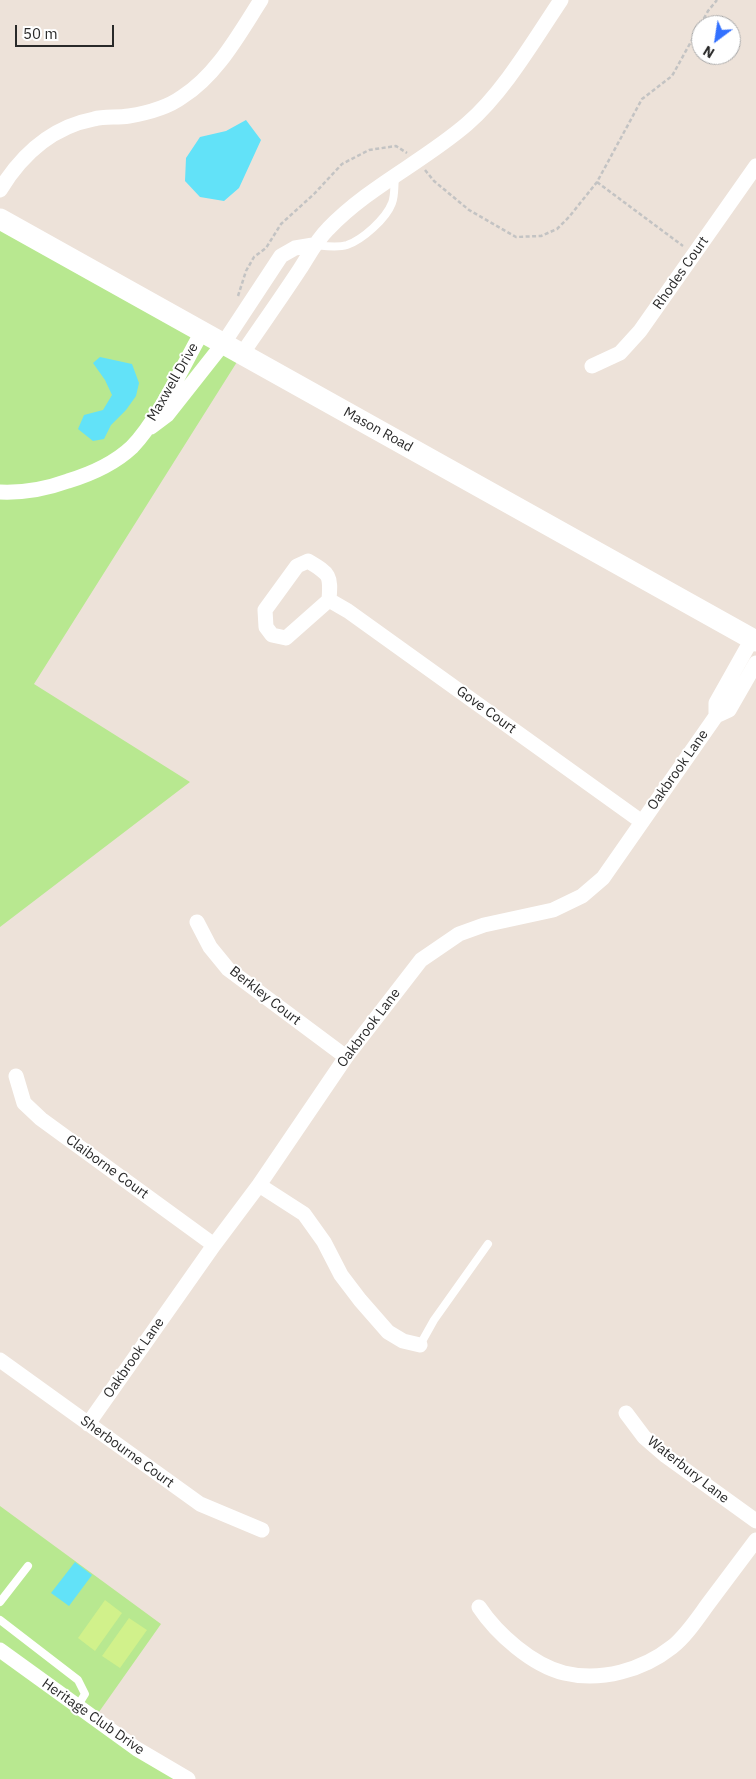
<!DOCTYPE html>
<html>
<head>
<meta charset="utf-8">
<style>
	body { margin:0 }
	#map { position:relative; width:756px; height:1779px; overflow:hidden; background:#ede2d9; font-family:"IBM Plex Sans",sans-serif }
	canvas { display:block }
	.north { position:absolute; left:691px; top:15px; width:50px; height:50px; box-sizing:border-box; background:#fff; border:1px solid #a9a9a9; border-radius:50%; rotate:211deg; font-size:14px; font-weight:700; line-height:20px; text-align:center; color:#292929 }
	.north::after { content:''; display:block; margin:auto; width:18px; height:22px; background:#3371ff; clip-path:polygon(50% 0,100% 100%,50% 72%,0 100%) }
	.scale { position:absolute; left:15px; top:25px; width:99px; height:22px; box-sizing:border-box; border:2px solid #292929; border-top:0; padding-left:6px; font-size:15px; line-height:18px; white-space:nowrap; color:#292929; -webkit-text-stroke:4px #fff; paint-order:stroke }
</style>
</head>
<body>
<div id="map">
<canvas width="756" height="1779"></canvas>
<div class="north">N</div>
<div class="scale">50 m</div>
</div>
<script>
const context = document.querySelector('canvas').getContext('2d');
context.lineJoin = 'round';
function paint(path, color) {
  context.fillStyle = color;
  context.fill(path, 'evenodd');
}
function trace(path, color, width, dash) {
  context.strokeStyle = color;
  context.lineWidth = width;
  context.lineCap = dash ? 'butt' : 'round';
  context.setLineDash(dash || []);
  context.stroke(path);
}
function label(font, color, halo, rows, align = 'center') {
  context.font = font + ' "IBM Plex Sans",sans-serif';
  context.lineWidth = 4;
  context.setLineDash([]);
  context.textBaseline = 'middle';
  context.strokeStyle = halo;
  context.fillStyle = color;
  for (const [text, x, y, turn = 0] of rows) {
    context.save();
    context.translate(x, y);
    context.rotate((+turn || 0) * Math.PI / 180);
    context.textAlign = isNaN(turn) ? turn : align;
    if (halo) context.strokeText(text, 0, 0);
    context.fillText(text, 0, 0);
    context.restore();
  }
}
paint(new Path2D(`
	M0,219L242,354L34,684L190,782L0,927Z
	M0,1506L161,1624L94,1719L178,1779H0Z`), '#b8e890');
paint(new Path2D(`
	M105,1600L122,1613L95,1651L78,1638Z
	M129,1618L147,1630L120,1668L102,1656Z`), '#d1f18b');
paint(new Path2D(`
	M246,120L261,140L239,188L224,201L200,197L185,181L186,158L200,137L226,131Z
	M100,357L132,364L139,383L136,396L126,410L111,425L104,439L93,441L78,429L84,415L103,410L112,395L105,380L93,363Z
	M75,1562L92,1575L69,1606L51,1593Z`), '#62e2f8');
trace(new Path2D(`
	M425,170L434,181L469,210L516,237L541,236L557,229L569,217L597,182L642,99L672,76L708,11L717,0
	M597,182L683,246
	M238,296L246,271L254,257L266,248L281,224L314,194L342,164L369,150L396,146L407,153`), '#c3c3c3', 2.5, [4, 2.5]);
trace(new Path2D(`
	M315,245C325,246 337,248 347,245C362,240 386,219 392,203C395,196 394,185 395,176
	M420,1345L434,1320L488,1244
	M0,1602L28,1566
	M0,1620L78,1680L85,1694L77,1707`), '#fff', 8);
trace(new Path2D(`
	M0,190C22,154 52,127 94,119C105,116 117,118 129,116C147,113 167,108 182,97C217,75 239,34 261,0
	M242,354C261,326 281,298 300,269C309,255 316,241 328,229C368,187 423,162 467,124C504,92 534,40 561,0
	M592,366L620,353L640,331L756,166
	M151,427L167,415L223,344L281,256L295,248L313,245
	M0,492C23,493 46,489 68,481C91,474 114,464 132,447C159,419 182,367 202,332
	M329,600L286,638L272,635L266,627L265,610L297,566L308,561C330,574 331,575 329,600L348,611L642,822
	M716,716V703L752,639
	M197,922L210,947L228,969L346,1057
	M16,1076L24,1103L41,1119L214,1245
	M259,1185L304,1214L324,1242L341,1275L360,1300L388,1332L403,1341L420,1345
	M0,1360L200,1504L262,1530
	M626,1413L644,1437L666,1456L756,1521
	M88,1424L214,1245L259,1185L346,1057L421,960L459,934L484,925L553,910L582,896L603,878L716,716L729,710L756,663
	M479,1607C497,1634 532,1665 564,1673C601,1682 643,1670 672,1647C686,1636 697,1619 708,1604C724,1583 740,1561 756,1540
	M0,1650L137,1749L188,1779`), '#fff', 15);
trace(new Path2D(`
	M0,219L756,641`), '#fff', 21);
label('14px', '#292929', '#fff', [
	["Rhodes Court",681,273,-55],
	["Maxwell Drive",173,382,-60],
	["Mason Road",378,430,29],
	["Gove Court",486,710,36],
	["Oakbrook Lane",678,770,-55],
	["Berkley Court",265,996,38],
	["Oakbrook Lane",369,1028,-53],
	["Claiborne Court",107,1167,36],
	["Oakbrook Lane",134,1358,-55],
	["Sherbourne Court",127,1452,36],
	["Waterbury Lane",688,1470,38],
	["Heritage Club Drive",93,1717,35]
]);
</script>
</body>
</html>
